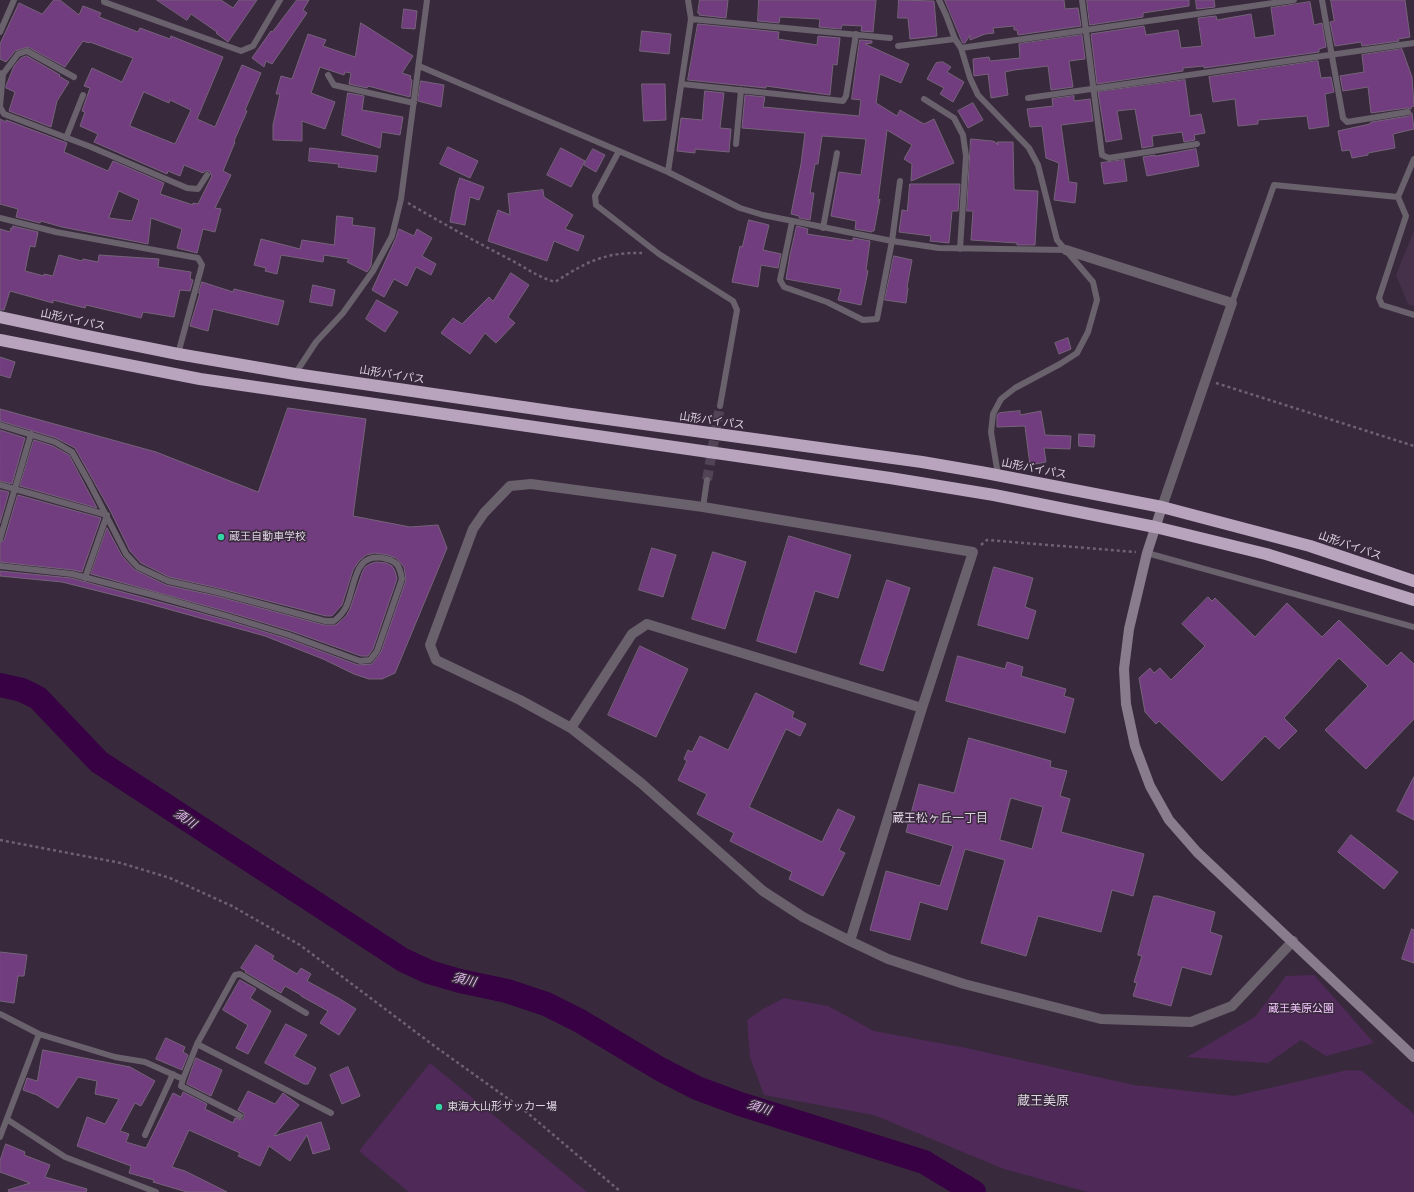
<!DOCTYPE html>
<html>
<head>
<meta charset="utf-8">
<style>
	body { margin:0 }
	canvas { display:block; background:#39293d }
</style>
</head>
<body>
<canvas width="1414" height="1192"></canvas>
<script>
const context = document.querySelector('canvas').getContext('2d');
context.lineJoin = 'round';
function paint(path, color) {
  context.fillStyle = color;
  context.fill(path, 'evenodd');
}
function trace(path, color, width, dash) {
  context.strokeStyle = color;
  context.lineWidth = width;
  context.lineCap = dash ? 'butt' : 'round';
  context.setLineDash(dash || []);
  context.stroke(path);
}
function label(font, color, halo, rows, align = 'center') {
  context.font = font + ' "IBM Plex Sans","Noto Sans JP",sans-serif';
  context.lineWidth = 3;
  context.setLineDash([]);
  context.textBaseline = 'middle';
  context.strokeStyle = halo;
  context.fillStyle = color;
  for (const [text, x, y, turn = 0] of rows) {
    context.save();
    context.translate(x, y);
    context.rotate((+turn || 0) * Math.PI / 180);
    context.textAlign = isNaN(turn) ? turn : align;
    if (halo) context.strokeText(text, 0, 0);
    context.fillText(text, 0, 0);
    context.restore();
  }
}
paint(new Path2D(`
	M1414,231V306L1408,304L1396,275Z`), '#45314a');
paint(new Path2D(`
	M1314,975L1374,1043L1326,1056L1301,1040L1268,1063L1187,1057L1255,1017L1286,976Z
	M784,998L828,1006L874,1031L966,1048L1134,1085L1235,1096L1348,1070L1362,1071L1414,1114V1192H1088L1004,1169L874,1115L764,1095L750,1057L747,1020L763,1009Z
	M430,1063L587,1192H409L359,1151Z`), '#4f2958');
trace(new Path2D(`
	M0,685L22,690L38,698L99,762L403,960L429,972L460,981L507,991L546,1004L580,1021L660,1069L697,1088L740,1104L924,1162L974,1192`), '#370143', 24);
const building = new Path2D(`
	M54,0H60L79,15L83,6L101,13L99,17L138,32L140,28L170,39L171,36L223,57L197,119L215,127L242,65L261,73L245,110L247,111L234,141L235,142L223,171L231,175L215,208L221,209L215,232L203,229L197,253L177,248L182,229L151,218L148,244L62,227L41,221L40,223L16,217L18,209L0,204V119L6,122V120L67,143L64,152L108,171L113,161L164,183L160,194L193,205V203L198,204L212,176L209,171H205L203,173L184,165L180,176L168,171L167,174L94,142L98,134L80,126L85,112L82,111L90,88L84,86L92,68L122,82L133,58L90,42L89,43L83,41L65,67L28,47L15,51L6,62L0,59V44L19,3L42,14ZM144,92L169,103L170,100L191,110L175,144L130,126ZM119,191L139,200L132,221L109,218Z
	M157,0H221L233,8L239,0H257L228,42L216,33L217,32L191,14L187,20Z
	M297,0H309L303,10L307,13L272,64L266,61L264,67L252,58L271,31L272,32Z
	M700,0H728L726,18L699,15L700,13H698Z
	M759,0H876L873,32L861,31L862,26L842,25L841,29L819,27L820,19L780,17L779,23L758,21Z
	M899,0L934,1L937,36L910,39L908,18H898Z
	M945,0H1064L1065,9L1078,8L1081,26L1018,35L1017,30H1014V26L993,28L994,33L985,34L970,40V35L965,43H963Z
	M1087,0H1189V6L1143,13V17L1090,25Z
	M1196,0H1214L1215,7L1197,9Z
	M1331,0H1405L1410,37L1398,39L1399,41L1362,46L1361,42L1335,46L1330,22L1334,21Z
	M1310,2L1314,25L1322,23L1326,47L1319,49V52L1204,68V66L1183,68V71L1097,84L1091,34L1144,26L1146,35L1178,30L1181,48L1202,46L1198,18L1216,16L1217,20L1251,14L1255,38L1275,35L1271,8Z
	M404,9L417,11L415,29L402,28Z
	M361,23L413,56L402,73L411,76L410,79L412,80L410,97L368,86L367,88L349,84L351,73L345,72L344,75L320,67L311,93L335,102L325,129L302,121V141L273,140V125L280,94H276L281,76L292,79L308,34L326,40L323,46L355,57Z
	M698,24L779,32L778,39L817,45L818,36L840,38L837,65L833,64L830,95L766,86V88L688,80Z
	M642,31L671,34L669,54L640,51Z
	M1082,35L1085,59L1069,61L1073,87L1051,90L1048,66L1014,70L1005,72L1008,95L991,98L988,74L974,76L973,59L989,57L990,61L1020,58L1019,44Z
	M860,40L872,41V43L865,44L909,64L901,83L880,74L876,103L897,116L900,110L924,124L934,119L954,163L911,181L912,164L904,159L912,145L887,130L878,201L880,199L874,231H872V232L855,229L856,221L831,216L839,172L861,175L866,139L822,136L818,164H815L810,193H814L810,220L799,218V216L791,214L801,164L805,133L742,128L745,95L765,97L763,107L859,116L861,100L852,99Z
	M1402,49L1412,77L1414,106L1411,107V109L1407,108L1371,113L1368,87L1343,91L1340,76L1364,72L1362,55Z
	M27,56L60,75L59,76L69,82L57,101L51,127L9,111L15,92L6,88V86L14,66L21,58Z
	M1318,61L1321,78L1331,77L1334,92L1325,94L1329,126L1309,129L1307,116L1258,120V124L1238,126L1235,99L1213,102L1209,77Z
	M943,62L951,67L947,72L964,82L953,102L940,94L944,88L927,79L936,63Z
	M1185,80L1190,116L1201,114L1205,133L1194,135L1195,140L1184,142L1182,132L1152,136L1153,146L1142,148L1135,109L1117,111L1122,139L1106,142L1098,92Z
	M421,81L444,85L441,107L418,101Z
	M642,84H665L666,120L644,121Z
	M705,91L724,93L720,128L731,129L729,152L695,149V153L677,151L681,118L702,120Z
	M348,93L364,96L362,110L403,117L400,135L382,132L380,148L342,135Z
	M1074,96V101L1090,99L1093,121L1061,125L1069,182L1077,183L1075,203L1054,200L1059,163L1046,158L1042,126L1030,127L1027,109L1053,106L1052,99Z
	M973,103L983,120L968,128L958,111Z
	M1412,113L1414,129L1393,134L1395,148L1368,153V155L1352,158L1350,150L1342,151L1338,131L1370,124V123L1372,122L1409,116Z
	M971,139L992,141L995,142L998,145L997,142H1013L1014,190L1038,191L1035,245H1017V243L971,240L973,211H967Z
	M448,147L478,161L470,178L440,164Z
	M310,148L378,156L376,172L338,167L339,164L309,161Z
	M561,148L585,161L571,187L547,175Z
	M593,149L605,155L596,172L584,165Z
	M1196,149L1199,166L1147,176L1143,157L1155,155V156Z
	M1124,160L1127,181L1104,184L1101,163Z
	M460,178L484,187L479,200L470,197L465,225L450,222L456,190Z
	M910,184H960L958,211H952L949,243L930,241L931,236L899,232L902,210L907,211Z
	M543,190L544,197L573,215L565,229L584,236L578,251L554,241L547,261L488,241L498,210L510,215L508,194Z
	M337,216L353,218L352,225L375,228L371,266L367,272L347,262L349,259L324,255L323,262L281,255L277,274L265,271L266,268L254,265L261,239L300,249L302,240L334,245Z
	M749,220L769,225L763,250L781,254L778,268L761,265L758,287L732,282L740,246L742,247Z
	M13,226L38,232L35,247L30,246L25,271L44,276V274L53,276L59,255L82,261L83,259L98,262L99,255L159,259L158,267L191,272L190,279L193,280L190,291L180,290L174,317L143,312L141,318L86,305L85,308L53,300V303L10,291L4,310H0V229L10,232L11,228H13Z
	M797,226L808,229L807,234L853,241V238L870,241L866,270L868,271L861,305L838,300L841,289L786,279L790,255Z
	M399,229L414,236L417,229L432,238L422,256L436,264L431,275L416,267L407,286L394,279L384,297L372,290L396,238Z
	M894,256L912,260L907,287L908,288L906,303L885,300Z
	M511,273L529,285L508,317L515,323L496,343L485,333L470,354L441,333L453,318L462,324L489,297L493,301Z
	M202,282L233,292L234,289L284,301L278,325L213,309L208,331L190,326L200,293H199Z
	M313,285L335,290L332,306L310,302Z
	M377,300L398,312L385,332L366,319Z
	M1068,338L1071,349L1059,354L1055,343Z
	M0,357L15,362L10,378L0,375Z
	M288,408L366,419L353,516L410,527L438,525L447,548L395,673L382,679H369L354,674L323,659L265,636L146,603L62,582L0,576V571L71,578L226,620L288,639L358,665L372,664L381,652L406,580L404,567L396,558L388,555L375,553L366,555L359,561L353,570L342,605L332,616H326L218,588L169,577L141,563L130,551L111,512L75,448L56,438L0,421V409L156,452L258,492Z
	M1020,411V415L1041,411L1045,435L1071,436L1070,449L1044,448L1046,462L1030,465L1025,426L997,427V415L999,413Z
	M0,430L25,438L12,484L0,481Z
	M1079,434L1095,435L1094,447L1079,446Z
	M34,440L53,446L69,455L97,508L20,486Z
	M0,490L9,492L0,523Z
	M18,495L101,518L82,572L73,570L0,562V543L4,540Z
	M107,528L122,556L135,570L166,585L216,596L324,625H336L346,616L350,609L362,573L365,567L370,564L376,562L386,563L392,566L395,571L397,579L373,649L368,656H361L291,631L228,612L91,574Z
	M789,536L851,555L838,598L815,591L796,653L757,641Z
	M652,548L676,555L663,597L639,590Z
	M713,552L746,562L725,629L692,619Z
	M994,567L1033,578L1025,607L1036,611L1028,639L978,625Z
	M887,580L910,588L883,671L860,664Z
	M1208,597L1212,601L1215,598L1255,637L1287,603L1322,637L1339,620L1387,666L1401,652L1414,664V719L1366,769L1325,730L1368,686L1339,658L1284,718L1297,731L1279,749L1265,736L1222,781L1159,721L1156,724L1145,712L1139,678L1150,668L1154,673L1160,668L1171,680L1205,646L1182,624Z
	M640,646L688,669L656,737L608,715Z
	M958,656L1005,669L1007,662L1023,667L1021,676L1066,689L1064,696L1074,699L1065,733L946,701Z
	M756,693L794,712L792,717L806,724L800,736L786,729L749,807L822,842L838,809L855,817L839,850L845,853L823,896L789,879L792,872L730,841L734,833L697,814L707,794L678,780L687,761L684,759L688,750L692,752L700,736L728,750Z
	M969,738L1051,761L1050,767L1067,771L1060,796L1070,799L1061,832L1144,854L1133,896L1112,890L1101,932L1038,916L1026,956L981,943L1005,860L965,849L947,910L920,902L910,940L870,930L886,871L940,886L953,846L906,832L919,784L954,793ZM1011,798L1043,807L1032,849L1000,840Z
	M1414,777V820L1397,811Z
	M1351,835L1398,872L1384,889L1338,852Z
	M1154,896H1158L1215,912L1210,932L1222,936L1211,975L1182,967L1171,1006L1133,996L1137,983L1134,982L1142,956L1138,955Z
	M1412,929L1414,930V963L1402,959Z
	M256,945L274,956L272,959L297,974L301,968L311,974L307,981L340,999L356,1009L339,1035L320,1023L328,1011L301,996V995L285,986L281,993L245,972L246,971L241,968Z
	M0,952L27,955L24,976H18L14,1003L0,1001Z
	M240,980L256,989L250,998L271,1011L248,1054L236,1048L248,1025L223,1010Z
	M286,1024L307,1035L294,1056L316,1068L308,1084H304L265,1063Z
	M166,1038L185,1047L183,1052L188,1055L182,1070L156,1059Z
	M43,1050L130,1067L155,1081L141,1106L135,1103L120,1131L129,1134L126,1142L146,1148L173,1093L181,1097L183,1092L207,1104L205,1109L233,1123L235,1118L241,1120L244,1118V1113L238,1110L248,1091L275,1104L283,1093L299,1105L274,1136L321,1122L330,1149L313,1154L307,1135L290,1161L269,1146L260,1166L238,1156L240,1153L189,1130L172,1167L185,1171L227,1192H187L153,1182L154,1180L129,1173L131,1166L77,1146L87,1117L105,1124L119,1099L95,1094L97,1081L78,1077L58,1108L37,1095L23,1090L27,1078L37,1081Z
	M196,1058L222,1070L211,1096L187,1084Z
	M348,1067L360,1096L342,1104L330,1075Z
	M6,1144L25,1152L24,1155L50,1165L45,1177L87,1189L86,1192H9L8,1190L30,1183L0,1172V1161Z`);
paint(building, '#713d7e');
trace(building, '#756379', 1);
trace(new Path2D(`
	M707,480L720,406`), '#524356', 10, [10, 5]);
trace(new Path2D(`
	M408,203C442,223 476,242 511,260C526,268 538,277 555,282C586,262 605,252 642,253
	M1216,383L1414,446
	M981,545L987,540L1136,552
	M0,840L121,863L170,878L232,906L300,945L437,1048L524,1110L621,1192`), '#6f6173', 2.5, [3, 3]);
trace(new Path2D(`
	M104,0V2L241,51L253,46L280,0
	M939,0L946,15L955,39L961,48L970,78L978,95L1029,148L1038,165L1057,240L1093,282L1097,300L1088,332L1077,353L1060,364L1015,388L1001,399L993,414L991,432L998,475
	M1082,0L1102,155L1109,158L1197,144
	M1322,0L1343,118L1347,122L1408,112
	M691,19L890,38
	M0,32L14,0
	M898,46L955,39
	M961,48L1294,0
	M419,66L619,151L668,172L740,208L763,215L892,241L939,248L1066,250
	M0,73L3,74L0,106
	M3,74L18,54L27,51L74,77
	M328,75L334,85L414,103
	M682,84L843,101L846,96L856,34
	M1028,98L1414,43
	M924,99L954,118L963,135L966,156L960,249
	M0,107L4,114L91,147L187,188L198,189L207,175
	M66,138L83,95
	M736,144L741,90
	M619,151L595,196L596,205L659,254L733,301L737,310L720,406
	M1414,159L1398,197L1406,216L1379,298L1382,305L1414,315
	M668,172L691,19L688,0
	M0,218L56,232L198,258L202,265L178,354
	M792,222L780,280L784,287L827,302L863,320L877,319L892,241L900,181
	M823,228L837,153
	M1232,303L1274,185L1398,197
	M295,374L316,342L343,313L373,271L392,236L401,199L427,0
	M0,425L55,442L72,452L89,482L126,554L138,567L168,581L217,592L325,621H334C339,617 343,613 346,607C356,585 353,550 387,559C399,562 400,569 402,579L377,651L370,660L360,661L289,635L227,616L153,595L72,574L0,566
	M0,485L107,515L85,578
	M703,507L707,480
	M0,539L31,434
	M1147,553L1414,627
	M0,1014L39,1034L0,1137
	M39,1034L115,1057L145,1062L183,1079L197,1044L235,975L240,974L306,1013
	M197,1044L331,1113
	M183,1079L181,1086L240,1116
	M8,1120L65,1157L156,1192
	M145,1135L173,1074`), '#69616b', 6);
trace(new Path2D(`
	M1066,250L1232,303L1162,507
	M571,728L632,634L647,624L922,708
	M850,941L922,708L973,552L703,507L531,484L510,486L484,513L473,529L430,645L436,660L520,700L571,728L641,783L763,891L803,917L850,941L888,959L964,984L1101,1019L1191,1022L1232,1006L1293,941`), '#69616b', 10);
trace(new Path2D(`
	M1162,507L1147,553L1129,629L1124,669L1126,704L1135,746L1150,786L1169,820L1197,852L1414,1057`), '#897c8c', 10);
trace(new Path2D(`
	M0,317L93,337L178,354L295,374L571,414L922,462L986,473L1162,507L1310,546L1414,581
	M0,340L200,379L890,478L994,495L1155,527L1266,554L1414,600`), '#b8a4bd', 12);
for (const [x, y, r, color] of [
	[221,537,4,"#34d4a8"],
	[439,1107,4,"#34d4a8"]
]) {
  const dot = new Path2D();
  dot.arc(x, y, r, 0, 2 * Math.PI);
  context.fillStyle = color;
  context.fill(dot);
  trace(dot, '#39293d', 1.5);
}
label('11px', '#ded4e1', '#39293d', [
	["山形バイパス",73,320,12],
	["山形バイパス",392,375,9],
	["山形バイパス",712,421,8],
	["山形バイパス",1034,469,11],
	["山形バイパス",1350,546,19]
]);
label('11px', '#ded4e1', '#39293d', [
	["蔵王自動車学校",229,537],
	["東海大山形サッカー場",447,1107]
], 'left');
label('11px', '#f3c7fe', '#39293d', [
	["蔵王美原公園",1301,1009]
]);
label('italic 12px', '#e9bef5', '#39293d', [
	["須川",185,819,33],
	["須川",464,980,13],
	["須川",759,1108,18]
]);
label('12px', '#ded4e1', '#39293d', [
	["蔵王松ヶ丘一丁目",940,819]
]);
label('13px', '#ded4e1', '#39293d', [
	["蔵王美原",1043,1101]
]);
</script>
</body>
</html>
